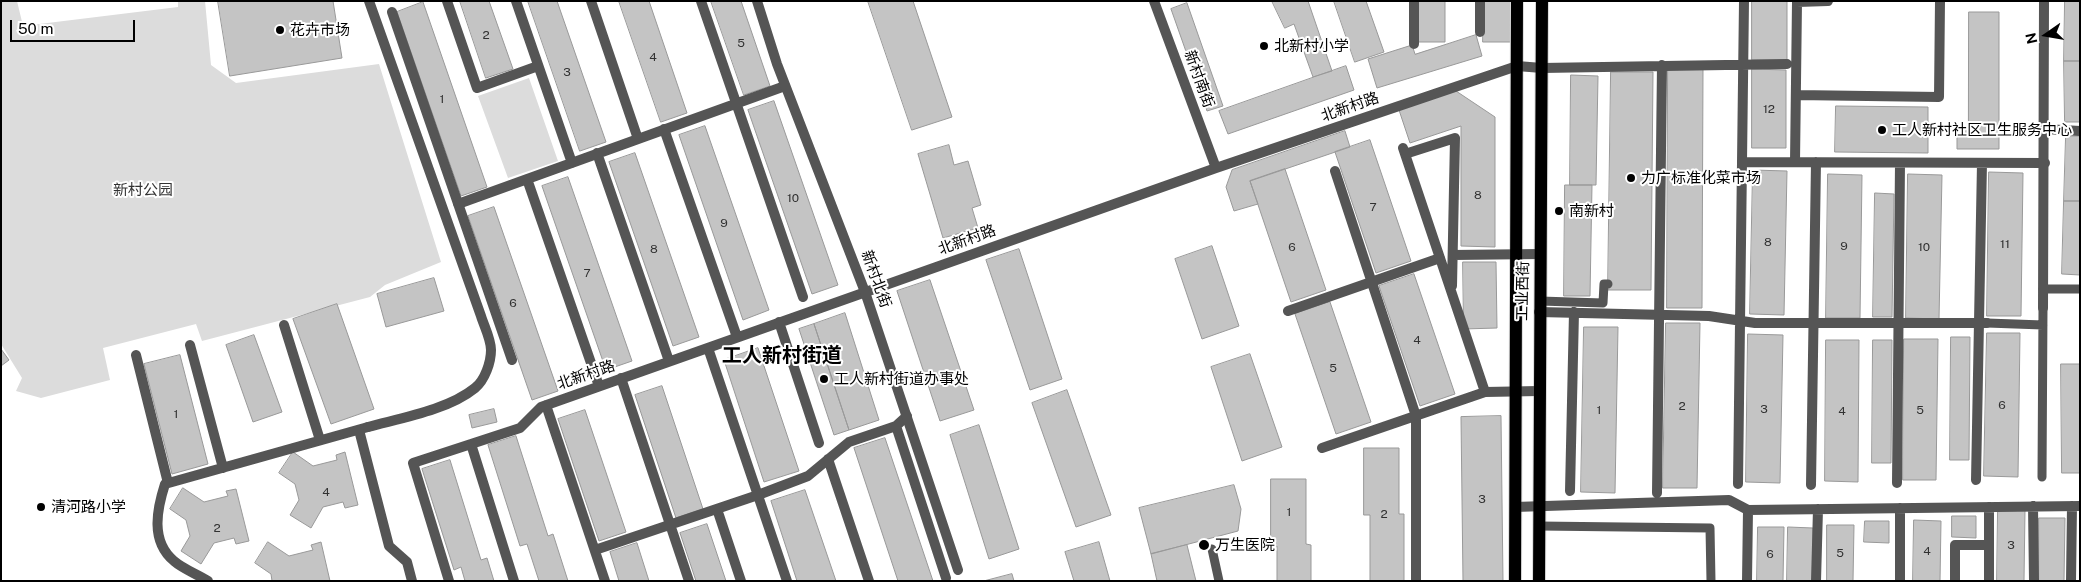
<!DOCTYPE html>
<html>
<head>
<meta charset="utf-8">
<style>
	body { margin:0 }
	#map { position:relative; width:2081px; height:582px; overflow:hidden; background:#fff; font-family:"Public Sans",sans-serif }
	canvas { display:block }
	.frame { position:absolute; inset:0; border:2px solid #000; pointer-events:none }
	.north { position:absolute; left:2021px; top:10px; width:50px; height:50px; -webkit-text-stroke:4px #fff; paint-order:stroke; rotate:257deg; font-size:14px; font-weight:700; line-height:20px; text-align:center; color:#000 }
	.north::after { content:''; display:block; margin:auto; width:18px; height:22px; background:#000; clip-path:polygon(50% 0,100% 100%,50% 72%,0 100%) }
	.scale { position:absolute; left:10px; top:20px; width:125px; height:22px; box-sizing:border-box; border:2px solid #000; border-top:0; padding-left:6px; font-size:15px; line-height:18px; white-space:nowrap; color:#000; -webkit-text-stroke:4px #fff; paint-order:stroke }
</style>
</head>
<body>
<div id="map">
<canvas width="2081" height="582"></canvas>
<div class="frame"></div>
<div class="north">N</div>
<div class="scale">50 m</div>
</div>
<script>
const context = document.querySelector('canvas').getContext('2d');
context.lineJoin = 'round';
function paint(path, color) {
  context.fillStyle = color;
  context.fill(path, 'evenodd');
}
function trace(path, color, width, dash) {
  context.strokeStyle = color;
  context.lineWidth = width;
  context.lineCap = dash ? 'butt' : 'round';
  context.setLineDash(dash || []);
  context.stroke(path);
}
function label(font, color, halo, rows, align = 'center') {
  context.font = font + ' "Public Sans","Noto Sans SC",sans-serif';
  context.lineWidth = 4;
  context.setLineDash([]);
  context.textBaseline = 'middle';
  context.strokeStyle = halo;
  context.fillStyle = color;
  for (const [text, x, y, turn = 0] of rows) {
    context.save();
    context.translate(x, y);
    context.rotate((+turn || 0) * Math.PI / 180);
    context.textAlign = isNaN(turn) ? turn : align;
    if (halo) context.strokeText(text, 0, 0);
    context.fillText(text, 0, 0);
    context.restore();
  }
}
paint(new Path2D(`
	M1,1H17L23,26L178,7V1H205L211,65L236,83L379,64L441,262L385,285L370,297L202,341L196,324L103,348L110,380L41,398L16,391L22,378L1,344Z
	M529,78L558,161L508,178L478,96Z`), '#dcdcdc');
const building = new Path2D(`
	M218,1H333L342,58L230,76Z
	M460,1H489L513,69L486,78Z
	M528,1H557L606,142L580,151Z
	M619,1H649L687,113L661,122Z
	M711,1H741L770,86L744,95Z
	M868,1H913L952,117L912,130Z
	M1272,1H1308L1332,71L1313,77L1294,24L1285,28Z
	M1334,1H1366L1384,52L1355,62Z
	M1417,1H1445V42H1416Z
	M1484,1H1512V42H1483Z
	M1752,1H1787V60H1752Z
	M2065,1H2080V61H2064Z
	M423,2L487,187L461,196L397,12Z
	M1187,3L1223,106L1207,111L1171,9Z
	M1969,12H1999V149H1957V128H1968Z
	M1476,35L1482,56L1377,88L1368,59L1412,45L1415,54Z
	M2064,61H2080V122H2065Z
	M1346,66L1354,90L1228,134L1219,111Z
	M1668,69H1703L1702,308H1667Z
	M1752,69L1786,70V148H1752Z
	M1611,72H1653L1651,290H1608Z
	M1571,75L1598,76L1596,185H1570Z
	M1456,91L1495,117V247L1461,246V126L1410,143L1399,110Z
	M774,101L838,285L812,294L748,110Z
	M1836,106L1928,107V153L1835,152Z
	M705,126L769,310L743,320L679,135Z
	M1345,131L1350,147L1250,181L1258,204L1234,211L1226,187L1232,170Z
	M2066,136H2080V201H2064Z
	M1370,140L1411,261L1376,273L1335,152Z
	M949,145L954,165L968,161L981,205L972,208L978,228L943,238L918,154Z
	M635,153L699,337L673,346L609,162Z
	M1285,169L1326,290L1291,302L1250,181Z
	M1753,170L1787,171L1784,315L1750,314Z
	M1989,172L2023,173L2021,316H1987Z
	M1828,174L1862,175L1860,318H1826Z
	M1908,174L1942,175L1939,319L1906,318Z
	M568,177L632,361L606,370L542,186Z
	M1565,185H1592L1590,296H1564Z
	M1875,193L1894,194L1892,317H1873Z
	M2064,201H2080V275L2062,274Z
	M494,207L558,391L532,400L468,216Z
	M1212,246L1239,326L1202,339L1175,259Z
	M1019,249L1062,379L1030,390L986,260Z
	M1463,262H1496L1497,328L1464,329Z
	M1414,274L1455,394L1420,406L1379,286Z
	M434,278L444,311L386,327L377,294Z
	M930,280L974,410L940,421L897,291Z
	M1330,302L1371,422L1336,434L1295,314Z
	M337,304L374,409L331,424L293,319Z
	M845,313L879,420L849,430L814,324Z
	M1666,323H1700L1697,488H1663Z
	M814,324L849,430L834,435L799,329Z
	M1584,327H1618L1615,493L1581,492Z
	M1987,333H2020L2018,477L1984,476Z
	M1748,334L1783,335L1780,483L1746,482Z
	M254,335L282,412L253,422L226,345Z
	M1951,337H1970L1969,460H1950Z
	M1904,339H1938L1936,480H1903Z
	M1826,340H1859L1858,482L1825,481Z
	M1873,340H1892L1891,463H1872Z
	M758,348L799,471L764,482L724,360Z
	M1,349L9,360L1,366Z
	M1250,354L1282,447L1242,461L1211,367Z
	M180,355L208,464L172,474L144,364Z
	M2061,364H2080V473H2062Z
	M662,386L703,509L676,518L635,395Z
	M1067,390L1111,515L1076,527L1032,403Z
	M494,409L497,422L472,428L469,415Z
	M585,410L626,532L599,541L558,419Z
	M1501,416L1503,581H1463L1461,417Z
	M979,425L1019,549L989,559L950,435Z
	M516,436L548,536L553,534L568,581H539L527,544L520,546L488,445Z
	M885,438L933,581H898L854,448Z
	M1364,448H1399V514H1404V581H1370V515H1364Z
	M293,452L313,466L337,460L336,455L345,452L358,505L345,508L343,502L323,507L311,528L290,515L299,500L295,484L279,473Z
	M450,460L481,560L487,558L494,581H465L461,567L454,570L422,469Z
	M1271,479H1306V544L1311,545V581H1277V546H1271Z
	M1234,485L1241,509L1238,531L1151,554L1139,508Z
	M183,488L204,502L228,496L226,491L236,489L249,541L236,544L234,538L214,543L201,564L181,551L190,536L186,520L170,509Z
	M805,490L836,581H797L771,501Z
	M1998,509L2025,510L2024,581H1997Z
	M1952,516H1976V538L1952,537Z
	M2039,518H2065L2064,581H2039Z
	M1914,520L1941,521L1940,581H1913Z
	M1865,521H1889V543L1864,542Z
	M707,524L726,581H696L680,533Z
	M1827,525H1854L1853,581H1827Z
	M1758,527H1784L1783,581H1757Z
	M1788,527L1813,528V581H1787Z
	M268,542L289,556L313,550L311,545L321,542L330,581H272L271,574L255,563Z
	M1099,542L1110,581H1074L1065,552Z
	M637,543L649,581H619L610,552Z
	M1187,545L1196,581H1157L1151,554Z
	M1012,574L1014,581H984Z`);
paint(building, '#c4c4c4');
trace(building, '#999', 1);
const primary = new Path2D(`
	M1515,581L1517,1
	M1539,581L1542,1`);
trace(primary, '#dbdbdb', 14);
trace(new Path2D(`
	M2043,289H2080
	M1540,301L1603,303L1604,284H1608
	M1987,323L2043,325
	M2042,477L2043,308
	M1539,526L1710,528L1711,581
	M1212,549L1219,581`), '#555', 9);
trace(new Path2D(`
	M447,1L477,88L538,66
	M516,1L572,163
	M591,1L638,139
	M701,1L803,297
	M1154,1L1216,168
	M392,12L512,360
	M1480,32V1
	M1414,44V1
	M1796,95L1939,97L1940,1
	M664,129L737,337
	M2045,129L2080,131
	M1403,148L1485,392
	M597,153L669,361
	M1405,154L1455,138L1452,286
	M1743,162L2045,163
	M1795,162L1797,2L1828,1
	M1335,171L1416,416V581
	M527,179L599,386
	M458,204L785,86
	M1453,255L1540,254
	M1288,311L1440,258
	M1539,312L1709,316L1755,323H1987
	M779,322L819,443
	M284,325L320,440
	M190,345L223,468
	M708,348L787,581
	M136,355L168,483
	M621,378L689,581
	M546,405L605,581
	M896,426L946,578
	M359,430L389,546L407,562L412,581
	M471,444L514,581
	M1322,448L1485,392L1539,391
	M828,459L869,581
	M1976,480L1982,163
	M1897,483L1900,163
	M1738,484L1744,1
	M1811,485L1816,162
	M1570,491L1574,312
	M1657,493L1662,65
	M2033,506L2034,581
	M1515,507L1729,500L1748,510L2080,506
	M717,509L741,581
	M595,550L758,495L808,476L849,442L896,426L907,416
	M208,581C197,574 183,569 174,561C150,541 157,509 165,484L368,427
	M449,581L413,463L520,428L541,407L1216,168L1517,66L1542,68L1787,64
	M1747,581L1748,510
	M1816,581L1818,509
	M1900,581V508
	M1955,581V545H1989
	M1989,581V507
	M2071,581L2072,506`), '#555', 10);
trace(new Path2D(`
	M757,1L777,64L865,292L958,570
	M2043,308L2044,1
	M368,427C401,418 448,410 475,388C485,380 491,362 491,350C491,339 484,326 481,316L369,1`), '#555', 10);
trace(primary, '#000', 12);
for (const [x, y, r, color] of [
	[280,30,5,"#000"],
	[1264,46,5,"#000"],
	[1882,130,5,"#000"],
	[1631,178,5,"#000"],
	[1559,211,5,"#000"],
	[824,379,5,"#000"],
	[41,507,5,"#000"],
	[1204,545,6,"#000"]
]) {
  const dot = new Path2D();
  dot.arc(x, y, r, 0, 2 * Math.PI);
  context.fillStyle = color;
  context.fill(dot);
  trace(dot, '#fff', 2);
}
label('12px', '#313131', null, [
	["2",486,35],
	["5",741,43],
	["4",653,57],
	["3",567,72],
	["1",442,99],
	["12",1769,109],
	["8",1478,195],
	["10",793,198],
	["7",1373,207],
	["9",724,223],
	["8",1768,242],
	["11",2005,244],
	["9",1844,246],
	["6",1292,247],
	["10",1924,247],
	["8",654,249],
	["7",587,273],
	["6",513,303],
	["4",1417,340],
	["5",1333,368],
	["6",2002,405],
	["2",1682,406],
	["3",1764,409],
	["1",1599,410],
	["5",1920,410],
	["4",1842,411],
	["1",176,414],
	["4",326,492],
	["3",1482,499],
	["1",1289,512],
	["2",1384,514],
	["2",217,528],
	["3",2011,545],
	["4",1927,551],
	["5",1840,553],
	["6",1770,554]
]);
label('15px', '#000', '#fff', [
	["花卉市场",290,30],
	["北新村小学",1274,46],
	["工人新村社区卫生服务中心",1892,130],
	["力广标准化菜市场",1641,178],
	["南新村",1569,211],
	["工人新村街道办事处",834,379],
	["清河路小学",51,507],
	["万生医院",1215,545]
], 'left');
label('15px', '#000', '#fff', [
	["新村南街",1199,79,70],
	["北新村路",1350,107,-19],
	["北新村路",967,240,-20],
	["新村北街",876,279,70],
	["工业西街",1523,291,-89],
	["北新村路",586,375,-19]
]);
label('15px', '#333', '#fff', [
	["新村公园",143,190]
]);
label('bold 20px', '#000', '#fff', [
	["工人新村街道",782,356]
]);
</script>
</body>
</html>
